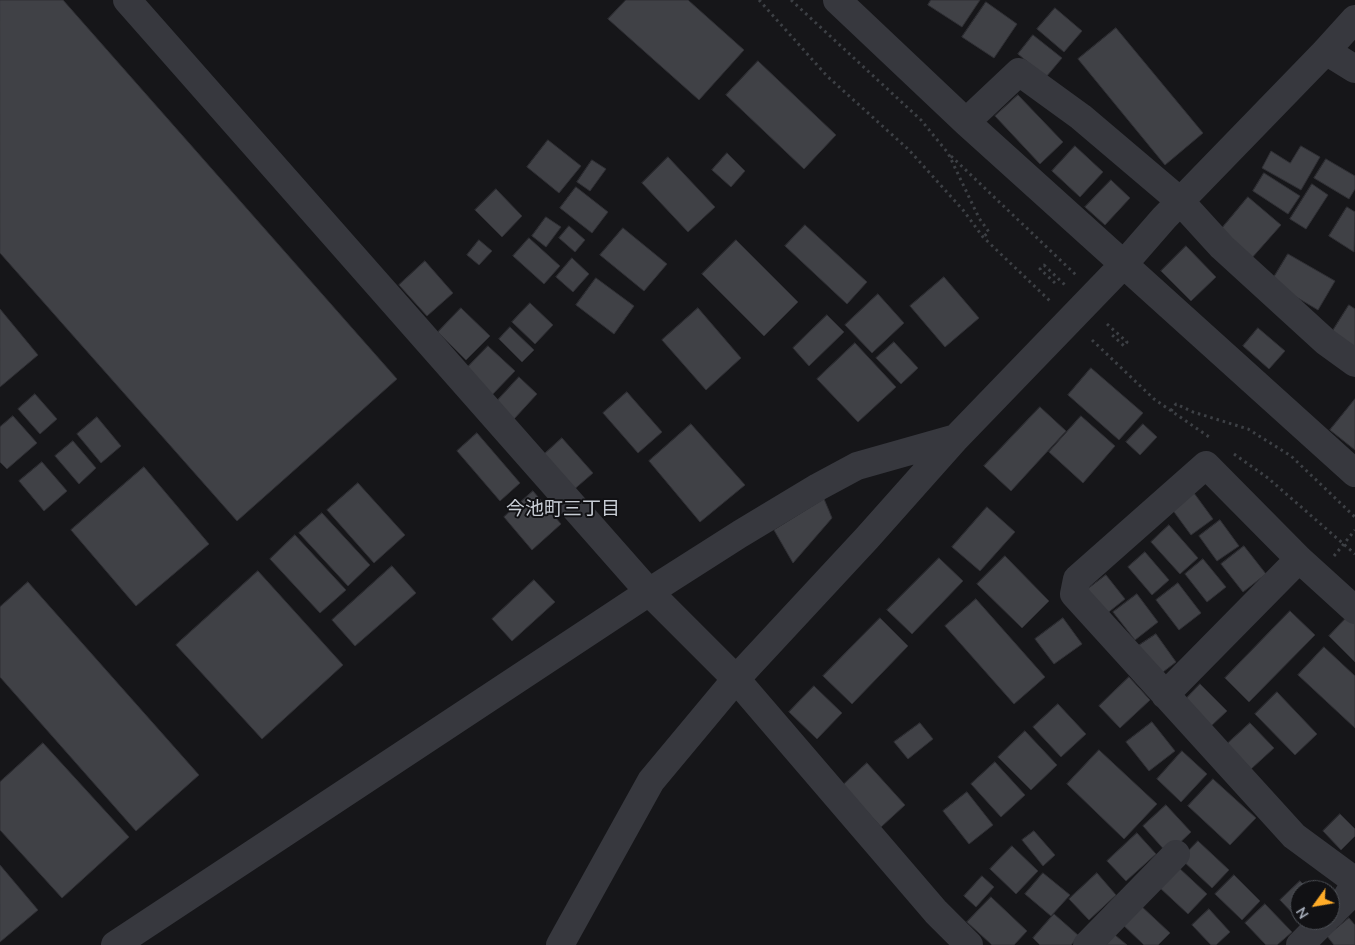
<!DOCTYPE html>
<html>
<head>
<meta charset="utf-8">
<style>
	body { margin:0 }
	#map { position:relative; width:1355px; height:945px; overflow:hidden; background:#161619; font-family:"Nunito Sans",sans-serif }
	canvas { display:block }
	.north { position:absolute; left:1290px; top:880px; width:50px; height:50px; box-sizing:border-box; background:#111114; border:1px solid #4d5056; border-radius:50%; rotate:238deg; font-size:14px; font-weight:700; line-height:20px; text-align:center; color:#a7aeba }
	.north::after { content:''; display:block; margin:auto; width:18px; height:22px; background:#ffac28; clip-path:polygon(50% 0,100% 100%,50% 72%,0 100%) }
</style>
</head>
<body>
<div id="map">
<canvas width="1355" height="945"></canvas>
<div class="north">N</div>
</div>
<script>
const context = document.querySelector('canvas').getContext('2d');
context.lineJoin = 'round';
function paint(path, color) {
  context.fillStyle = color;
  context.fill(path, 'evenodd');
}
function trace(path, color, width, dash) {
  context.strokeStyle = color;
  context.lineWidth = width;
  context.lineCap = dash ? 'butt' : 'round';
  context.setLineDash(dash || []);
  context.stroke(path);
}
function label(font, color, halo, rows, align = 'center') {
  context.font = font + ' "Nunito Sans","Noto Sans JP",sans-serif';
  context.lineWidth = 4;
  context.setLineDash([]);
  context.textBaseline = 'middle';
  context.strokeStyle = halo;
  context.fillStyle = color;
  for (const [text, x, y, turn = 0] of rows) {
    context.save();
    context.translate(x, y);
    context.rotate((+turn || 0) * Math.PI / 180);
    context.textAlign = isNaN(turn) ? turn : align;
    if (halo) context.strokeText(text, 0, 0);
    context.fillText(text, 0, 0);
    context.restore();
  }
}
const building = new Path2D(`
	M0,0H63L397,379L237,521L0,253Z
	M626,0H688L744,50L699,100L608,19Z
	M931,0H980L962,27L928,5Z
	M986,2L1017,24L994,58L962,37Z
	M1055,8L1082,31L1064,52L1037,29Z
	M1116,28L1203,133L1165,165L1078,59Z
	M1033,35L1062,58L1046,77L1018,54Z
	M758,61L836,135L804,169L726,95Z
	M1018,95L1063,142L1040,164L995,116Z
	M548,140L581,166L559,193L527,167Z
	M1075,146L1103,172L1080,197L1052,171Z
	M1301,146L1320,157L1301,190L1262,168L1271,151L1290,163Z
	M727,153L745,171L731,187L712,170Z
	M668,157L715,207L688,232L642,183Z
	M1326,159L1355,176V189L1349,199L1314,178Z
	M592,160L606,169L590,191L577,182Z
	M1264,173L1300,196L1288,214L1253,191Z
	M1111,180L1130,198L1105,225L1085,207Z
	M1312,184L1328,195L1306,229L1290,219Z
	M576,187L608,212L592,233L560,208Z
	M496,189L522,216L502,237L475,210Z
	M1248,197L1281,225L1250,260L1218,233Z
	M1347,207L1355,212L1354,252L1329,236Z
	M546,217L561,227L546,247L532,236Z
	M805,225L867,282L847,304L785,246Z
	M569,226L585,240L575,252L559,238Z
	M623,228L667,264L644,291L600,255Z
	M529,238L560,266L544,284L513,256Z
	M479,240L492,251L479,265L467,255Z
	M736,240L798,302L764,336L702,274Z
	M1186,246L1216,277L1191,301L1161,271Z
	M1288,254L1335,281L1318,310L1271,282Z
	M572,258L589,274L573,292L556,277Z
	M425,261L453,293L427,316L399,285Z
	M944,277L979,318L945,347L910,306Z
	M596,278L634,306L614,334L576,305Z
	M878,294L904,323L872,353L845,325Z
	M530,303L553,325L535,344L512,322Z
	M1349,305L1355,309V347L1332,332Z
	M461,308L490,336L466,360L438,332Z
	M698,308L741,358L706,390L662,340Z
	M0,309L38,355L0,387Z
	M827,315L844,332L809,366L793,348Z
	M510,327L534,350L522,362L499,339Z
	M1258,328L1285,351L1269,369L1243,346Z
	M894,342L918,368L901,384L876,358Z
	M855,343L896,387L858,422L817,379Z
	M488,346L515,371L491,396L464,371Z
	M1091,368L1143,413L1119,440L1068,395Z
	M519,377L537,394L514,419L496,402Z
	M627,392L662,432L638,453L603,413Z
	M35,394L57,419L40,434L18,409Z
	M1355,399V450L1330,430Z
	M1040,407L1066,431L1011,491L984,466Z
	M13,416L37,443L7,469L0,462V427Z
	M1081,416L1115,446L1083,483L1049,452Z
	M97,417L121,446L101,463L77,434Z
	M691,424L745,485L700,522L649,461Z
	M1143,424L1157,437L1140,455L1126,442Z
	M477,433L520,483L500,501L457,451Z
	M562,438L593,473L571,492L540,458Z
	M73,441L96,468L79,484L55,456Z
	M42,462L67,491L44,511L19,481Z
	M144,467L209,544L136,606L71,530Z
	M358,483L405,535L374,563L327,510Z
	M1191,489L1213,519L1191,535L1169,505Z
	M533,491L561,524L532,550L504,517Z
	M824,499L832,518L793,563L774,530Z
	M987,507L1015,532L980,571L952,547Z
	M322,513L370,565L348,586L299,533Z
	M1220,520L1239,546L1217,561L1199,536Z
	M1169,525L1198,558L1180,574L1151,542Z
	M295,535L346,590L320,613L270,559Z
	M1244,546L1266,574L1243,592L1221,564Z
	M1145,552L1169,580L1152,595L1128,567Z
	M1005,556L1049,601L1022,628L977,584Z
	M939,558L963,581L912,634L887,610Z
	M1203,559L1226,587L1207,602L1185,574Z
	M392,566L416,593L355,646L332,620Z
	M258,571L343,665L262,739L176,645Z
	M1106,575L1125,599L1105,615L1085,591Z
	M534,580L555,602L512,641L492,619Z
	M28,582L199,775L136,831L0,677V607Z
	M1178,583L1201,613L1179,630L1156,600Z
	M1137,594L1158,622L1135,640L1113,612Z
	M976,599L1045,677L1014,704L945,626Z
	M1290,611L1315,635L1249,702L1225,678Z
	M1348,616L1355,623V662L1329,636Z
	M880,618L908,646L852,704L823,676Z
	M1063,618L1082,644L1054,664L1035,639Z
	M1156,634L1176,662L1159,675L1138,646Z
	M1324,647L1355,676V728L1298,675Z
	M1129,677L1150,700L1120,728L1099,706Z
	M1200,684L1227,711L1210,727L1184,701Z
	M814,686L842,713L817,739L789,712Z
	M1277,692L1317,734L1295,755L1255,714Z
	M1058,704L1086,734L1061,757L1033,727Z
	M1152,722L1175,751L1149,771L1126,742Z
	M920,723L933,739L908,759L894,742Z
	M1250,723L1274,748L1251,769L1227,744Z
	M1025,731L1057,765L1031,790L998,757Z
	M43,743L129,837L62,898L0,830V782Z
	M1099,750L1157,804L1124,839L1067,784Z
	M1182,751L1207,774L1181,802L1157,779Z
	M995,762L1025,795L1001,817L971,784Z
	M867,763L905,805L881,827L843,785Z
	M1213,779L1256,818L1230,845L1188,806Z
	M967,792L993,825L969,844L943,811Z
	M1166,805L1191,832L1168,854L1143,826Z
	M1340,814L1355,829V836L1341,850L1323,831Z
	M1034,831L1055,855L1043,866L1022,840Z
	M1137,833L1156,854L1126,881L1107,861Z
	M1198,841L1229,870L1212,888L1181,859Z
	M1012,846L1038,871L1016,894L990,869Z
	M0,865L38,910L0,942Z
	M1178,867L1207,894L1188,914L1159,887Z
	M1043,873L1070,895L1051,916L1025,894Z
	M1097,873L1116,895L1089,920L1069,899Z
	M1234,875L1260,901L1242,920L1215,894Z
	M982,876L994,887L976,907L964,896Z
	M1300,881L1309,890H1300L1299,920L1280,900Z
	M991,897L1027,931L1014,945H992L967,922Z
	M1139,904L1170,933L1158,945H1144L1121,923Z
	M1265,904L1292,932L1277,945H1266L1245,923Z
	M1209,909L1230,932L1216,945H1211L1192,925Z
	M1054,914L1079,936L1071,945H1040L1033,938Z
	M1349,918L1355,925V945H1334L1327,936Z
	M1115,935L1127,945H1106Z`);
paint(building, '#404146');
trace(building, '#303035', 1);
trace(new Path2D(`
	M759,0L827,76L909,150L963,210L983,237L1050,301
	M791,0L921,120L948,153L979,218L989,232L983,237
	M951,156L1076,275
	M1055,283L1040,269L1044,265L1065,285
	M1107,324L1127,342L1124,346L1110,333
	M1092,340L1154,399L1212,439
	M1171,411L1176,404L1193,412L1248,429L1291,456L1355,517
	M1234,454L1268,478L1355,554
	M1334,556L1355,530`), '#3d4045', 3, [2.5, 4]);
trace(new Path2D(`
	M127,0L649,592L736,679L936,912L969,945
	M837,0L966,122L1355,473
	M1326,51L1355,69
	M966,122L1019,72L1081,117L1180,201L1222,247L1326,342L1355,363
	M1355,610L1299,559L1206,465L1077,579L1074,594L1294,836L1355,881
	M1165,695L1299,559
	M1330,915L1345,900L1355,883
	M115,945L649,592L740,534L818,487L857,466L956,438
	M560,945L651,781L736,679L867,538L956,438L1123,265L1164,218L1326,51L1355,19
	M1087,945L1176,854
	M1300,945L1325,920`), '#37383e', 28);
label('19px', '#c8cdd5', '#111114', [
	["今池町三丁目",563,510]
]);
</script>
</body>
</html>
